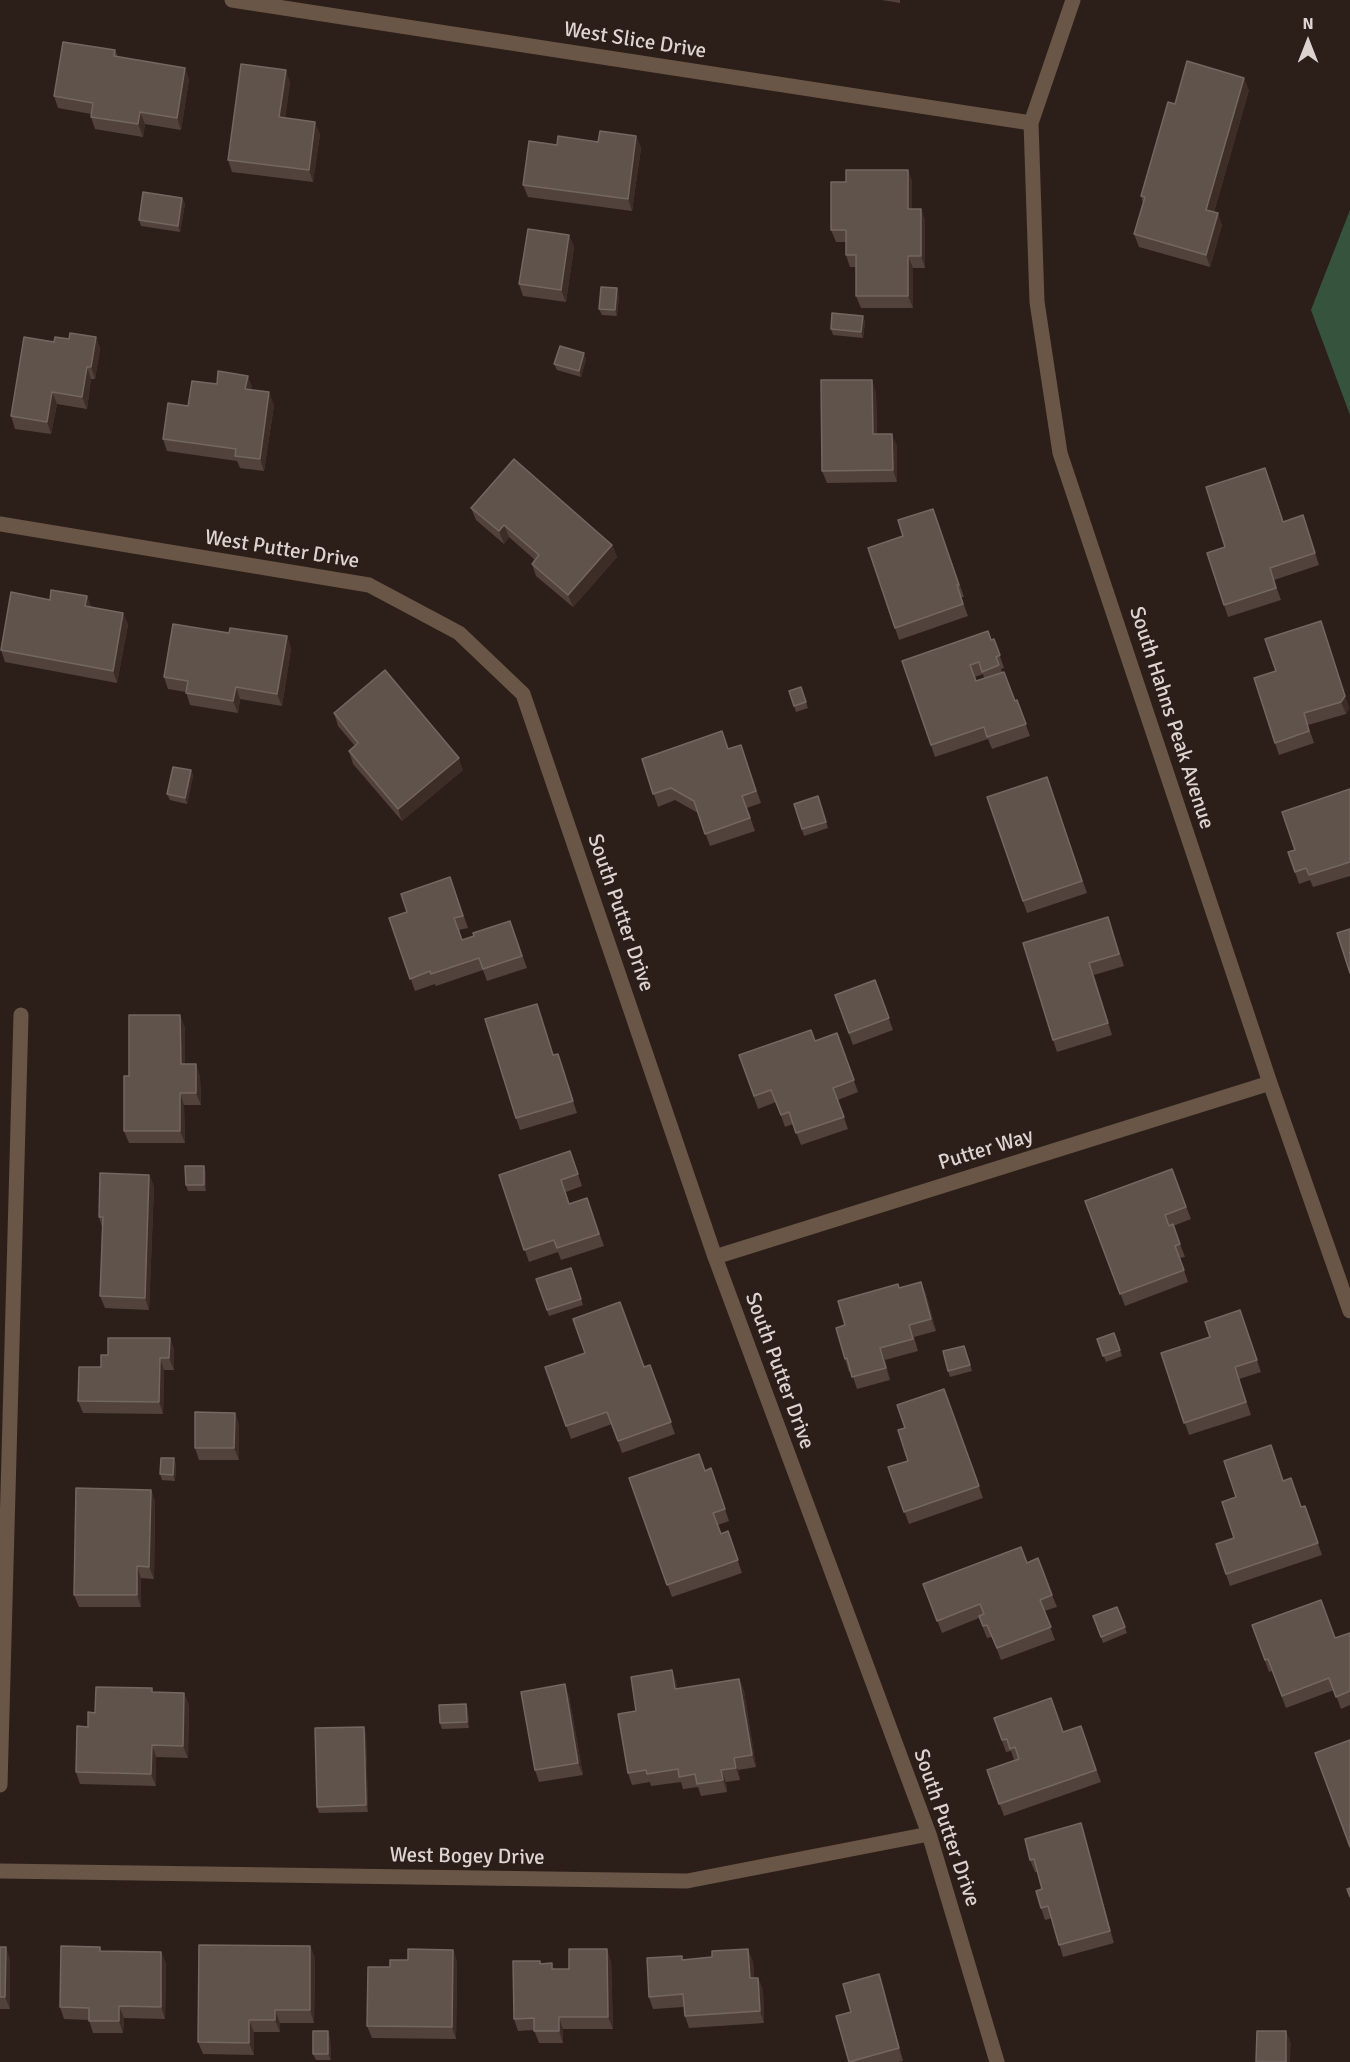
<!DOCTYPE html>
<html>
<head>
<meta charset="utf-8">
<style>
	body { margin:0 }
	#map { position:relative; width:1350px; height:2062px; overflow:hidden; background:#2c1f19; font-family:Signika,sans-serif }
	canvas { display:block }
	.north { position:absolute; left:1278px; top:12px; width:60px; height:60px; -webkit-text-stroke:4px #2c1f19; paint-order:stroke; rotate:0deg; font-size:16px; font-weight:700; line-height:24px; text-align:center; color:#ddd4d0 }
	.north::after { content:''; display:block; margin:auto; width:21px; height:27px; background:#ddd4d0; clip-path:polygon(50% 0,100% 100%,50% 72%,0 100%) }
</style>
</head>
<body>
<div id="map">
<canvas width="1350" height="2062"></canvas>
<div class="north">N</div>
</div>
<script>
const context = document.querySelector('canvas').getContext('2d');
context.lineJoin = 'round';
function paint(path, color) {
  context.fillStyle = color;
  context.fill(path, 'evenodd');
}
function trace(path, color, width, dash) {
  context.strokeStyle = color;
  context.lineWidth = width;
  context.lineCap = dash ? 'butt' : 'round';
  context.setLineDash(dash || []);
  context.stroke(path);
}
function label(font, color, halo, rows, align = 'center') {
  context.font = font + ' Signika,sans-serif';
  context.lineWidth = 4.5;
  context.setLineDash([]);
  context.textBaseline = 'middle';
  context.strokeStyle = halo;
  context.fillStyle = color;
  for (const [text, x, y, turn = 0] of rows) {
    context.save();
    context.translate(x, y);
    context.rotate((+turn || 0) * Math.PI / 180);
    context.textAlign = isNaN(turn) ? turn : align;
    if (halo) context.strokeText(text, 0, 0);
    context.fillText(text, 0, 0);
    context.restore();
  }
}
paint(new Path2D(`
	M1350,210V415L1311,310Z`), '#36533e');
trace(new Path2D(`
	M232,0L1031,123
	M1073,0L1031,123L1037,302L1060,453L1270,1083L1350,1311
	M0,524L369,585L459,633L523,694L715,1257L929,1834L997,2062
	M715,1257L1270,1083
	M0,1785L21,1015
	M0,1871L687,1881L929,1834`), '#6a5647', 15);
paint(new Path2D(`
	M882,0H900V3Z
	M115,50L118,57L185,68L189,80L181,130L145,124L143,137L95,129L91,117V114L58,108L54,96Z
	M290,82L285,118L320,134L313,182L232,172L228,160Z
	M1249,90L1214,212L1222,225L1210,267L1139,247L1134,234L1143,203L1141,196L1175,104Z
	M636,136L641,148L632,211L528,197L523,185L557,145L598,142Z
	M908,170L912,182V209H921L925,221V268H913V308H861L856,296V267H850L846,255V242H836L831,230L846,182Z
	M182,198L185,204L180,232L141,226L139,220Z
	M569,235L574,247L566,302L523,296L519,284Z
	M619,295L617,316L602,315L599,309Z
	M863,316L865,322L863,338L833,335L831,329Z
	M96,337L100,349L95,379H91L87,409L57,404L51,434L15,429L11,416L54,342Z
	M586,359L581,377L557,370L554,364Z
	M248,376L252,388V390L274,405L264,471L240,468L237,461L167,451L163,439L188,406L217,384Z
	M876,392L877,434L897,446V482L827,483L822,471Z
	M1270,480L1283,522L1303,515L1319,565L1274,580L1281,600L1228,617L1224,605L1225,547Z
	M471,508L612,545L617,557L573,607L536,576L532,564L535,560L509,537L504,544L476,520Z
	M933,509L964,597H961L968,616L899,640L868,548L903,536Z
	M87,596L91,607L123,613L128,625L117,683L5,662L1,650L50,600Z
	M229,633L287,636L291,649L282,706L240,699L238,713L190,705L186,692L168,689L164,677Z
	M1325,633L1349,708L1346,714L1308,725L1314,743L1279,755L1275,743L1276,671Z
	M994,639L1004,668L1001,669L1002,672L1015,701L1017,700L1030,736L992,749L988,739L935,757L902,661ZM983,674L984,678L976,681L975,677Z
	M801,687L808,708L796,712L789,691Z
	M334,713L463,770L402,821L353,764L349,751L355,746L338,726Z
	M741,745L761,803L747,808L755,831L710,846L698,813L675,800L658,807L642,759L728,749Z
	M191,770L193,776L187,804L170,800L167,794Z
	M1047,777L1087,893L1027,913L987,797Z
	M1350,789V876L1313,887L1310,880L1299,884L1288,852L1295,850Z
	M818,796L828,828L804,836L794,804Z
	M450,877L468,928L459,930L462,940L474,936L510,921L527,968L487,981L483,970L436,986L435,984L415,991L389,918L407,912Z
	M1108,917L1124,966L1094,975L1112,1035L1057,1052L1053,1040Z
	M875,980L893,1030L853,1045L835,995Z
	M541,1016L553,1055L558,1054L577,1113L520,1130L516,1118Z
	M185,1027V1064L200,1076L201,1105H184L185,1143H129L124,1131L129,1076Z
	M837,1033L858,1092L838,1100L848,1129L801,1145L793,1124L785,1127L776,1102L758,1109L739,1055L815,1041Z
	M570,1151L582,1186L566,1192L569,1204L587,1198L604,1246L561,1260L558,1252L529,1262L499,1175Z
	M1172,1169L1191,1219L1173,1226L1185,1257L1180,1258L1188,1282L1125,1306L1085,1201Z
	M206,1172V1191H188L186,1185Z
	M149,1175L154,1187L149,1310L105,1308L100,1296L102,1227L99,1217Z
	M571,1268L583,1305L549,1316L536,1279Z
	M921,1282L926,1294L936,1331L914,1337L918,1351L885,1360L890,1380L857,1389L851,1371L849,1372L845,1359V1325L899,1288Z
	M1240,1310L1261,1372L1239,1379L1251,1415L1189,1435L1161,1353L1210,1337Z
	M1114,1333L1122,1356L1106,1362L1097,1339Z
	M170,1338L174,1350V1370H164L163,1414L83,1413L78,1401L108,1355Z
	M964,1346L972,1371L950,1377L948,1371Z
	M650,1365L675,1434L622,1453L612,1424L571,1439L545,1367H644Z
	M944,1389L983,1498L909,1524L888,1467L908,1461L905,1428Z
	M235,1413L239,1425V1460H199L195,1448Z
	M176,1464L175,1481L162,1480L160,1474Z
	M711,1468L729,1521L718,1525L721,1534L728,1531L742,1573L672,1597L629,1478L705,1470Z
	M1284,1481L1302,1507L1305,1506L1322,1555L1230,1586L1216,1544L1234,1538Z
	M151,1490L155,1502L154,1579L141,1578V1607H79L74,1595Z
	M1027,1563L1052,1595L1057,1607L1044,1611L1055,1640L1001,1660L992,1637L987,1638L979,1618L942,1633L923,1584Z
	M1117,1607L1127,1633L1103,1643L1093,1616Z
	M1252,1625L1335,1638L1350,1633V1705L1341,1709L1334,1690L1286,1708L1272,1671L1269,1672Z
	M672,1670L676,1682L677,1689L739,1679L744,1691L756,1767L738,1770L740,1780L726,1782L727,1792L701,1796L698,1787L683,1789L681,1782L651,1786L650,1782L632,1785L628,1773L636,1711Z
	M153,1692L184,1693L189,1705L188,1758L156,1757V1786L80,1784L76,1772L88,1727L95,1713Z
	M569,1696L583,1775L539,1782L535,1770Z
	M466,1704L468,1710L469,1728L442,1729L440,1723Z
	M994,1718L1063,1732L1081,1726L1101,1782L1004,1816L987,1770L1014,1760L1011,1751L1006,1752Z
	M366,1733L368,1812L319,1813L317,1807Z
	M1081,1823L1085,1836L1114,1943L1063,1957L1052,1918L1045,1920L1041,1908L1042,1889L1038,1872H1035L1030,1860Z
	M310,1946L315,1958L314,2023H280V2032H254V2055L203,2054L198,2042Z
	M0,1947L10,1959V2009H0Z
	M100,1947L101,1951L161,1952L166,1964L165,2019L124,2018L123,2033H93L89,2020L64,2019L60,2007Z
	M453,1950L457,1962L456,2039L372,2038L367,2026L390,1967L408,1960Z
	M682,1956L683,1960L753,1961L754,1978H758L763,1990L764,2023L689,2028L685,2016L684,2007L653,2009L649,1997Z
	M540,1961L541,1964L555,1969H569L611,1961L613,2029H563V2043H539L534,2030L518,2031L514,2019Z
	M879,1974L883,1986L903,2061L898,2062H849L851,2012Z
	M330,2037L331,2060H316L313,2054Z`), '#51433c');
paint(new Path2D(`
	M185,68L189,80L181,130L177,118Z
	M286,70L290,82L284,129L279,117Z
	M1244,78L1249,90L1211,222L1206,210Z
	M140,112L145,124L143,137L138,124Z
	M315,122L320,134L313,182L309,170Z
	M636,136L641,148L632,211L628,199Z
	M908,170L912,182V221L908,209Z
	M182,198L185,204L180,232L178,226Z
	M921,209L925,221V268L921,256Z
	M1218,213L1222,225L1210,267L1206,255Z
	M569,235L574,247L566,302L561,290Z
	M908,256L913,268V308L908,296Z
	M617,288L619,295L617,316L615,310Z
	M863,316L865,322L863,338L861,332Z
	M96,337L100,349L95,379L91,367Z
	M584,353L586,359L581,377L579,371Z
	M87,367L91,379L87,409L82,397Z
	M248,376L252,388L250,401L245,389Z
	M872,380L876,392L877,446L873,434Z
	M52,392L57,404L51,434L47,422Z
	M269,392L274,405L264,471L260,459Z
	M892,434L897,446V482L893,470Z
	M504,525L509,537L504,544L499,531Z
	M612,545L617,557L573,607L568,595Z
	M87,596L91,608L85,606Z
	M123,613L128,625L117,683L113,671Z
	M1321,621L1349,708L1346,714L1341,702Z
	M287,636L291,649L282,706L277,694Z
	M236,687L240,699L238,713L233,701Z
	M459,758L463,770L402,821L398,809Z
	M191,770L193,776L187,804L185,798Z
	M1089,963L1094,975L1112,1035L1108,1023Z
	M180,1015L185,1027V1076L181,1064Z
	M558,1054L563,1066L577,1113L573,1101Z
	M196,1064L200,1076L201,1105L196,1093Z
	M180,1093L184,1105L185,1143L180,1131Z
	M204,1166L206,1172V1191L204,1185Z
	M149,1175L154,1187L149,1310L145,1298Z
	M921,1282L926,1294L936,1331L931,1319Z
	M170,1338L174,1350V1370L169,1358Z
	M880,1348L885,1360L890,1380L886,1368Z
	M160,1358L164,1370L163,1414L159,1402Z
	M235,1413L239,1425V1460L234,1448Z
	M174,1458L176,1464L175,1481L173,1475Z
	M151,1490L155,1502L154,1579L149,1567Z
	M137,1566L141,1578V1607L137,1595Z
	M672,1670L676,1682L679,1702L675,1689Z
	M739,1679L744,1691L756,1767L752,1755Z
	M565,1684L569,1696L583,1775L578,1763Z
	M184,1693L189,1705L188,1758L183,1746Z
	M466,1704L468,1710L469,1728L467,1722Z
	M364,1727L366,1733L368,1812L366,1805Z
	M152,1745L156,1757V1786L151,1774Z
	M734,1758L738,1770L740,1780L736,1768Z
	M721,1770L726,1782L727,1792L723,1780Z
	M1081,1823L1085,1836L1114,1943L1110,1931Z
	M310,1946L315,1958L314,2023L310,2010Z
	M6,1947L10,1959V2009L5,1997Z
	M607,1949L611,1961L613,2029L608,2017Z
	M748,1949L753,1961L755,1990L750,1978Z
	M453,1950L457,1962L456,2039L452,2027Z
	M161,1952L166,1964L165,2019L161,2007Z
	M879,1974L883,1986L903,2061L899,2048Z
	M758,1978L763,1990L764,2023L760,2011Z
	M119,2006L124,2018L123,2033L119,2021Z
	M275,2010L280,2023V2032L275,2020Z
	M559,2017L563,2029V2043L559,2031Z
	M249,2020L254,2032V2055L249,2043Z
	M328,2031L330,2037L331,2060L328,2054Z
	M1286,2031L1291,2043L1290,2062H1286Z`), '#3c2e27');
const building = new Path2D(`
	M63,42L115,50L114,56L185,68L177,118L140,112L138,124L91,117L93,103L54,96Z
	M1187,61L1244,78L1206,210L1218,213L1206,255L1134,234L1145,197L1141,196L1168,102L1175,104Z
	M241,64L286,70L279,117L315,122L309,170L228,160Z
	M600,131L636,136L628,199L523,185L529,141L557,145L558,136L598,142Z
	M846,170H908V209H921V256H908V296H856V255H846V230H831V182H846Z
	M143,192L182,198L178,226L139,220Z
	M528,229L569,235L561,290L519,284Z
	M601,287L617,288L615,310L599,309Z
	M832,313L863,316L861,332L831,329Z
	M70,333L96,337L91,367H87L82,397L52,392L47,422L11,416L24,337L54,342L55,337L69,339Z
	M560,346L584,353L579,371L554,364Z
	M218,371L248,376L245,389L269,392L260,459L235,456L236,449L163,439L168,403L188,406L192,381L217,384Z
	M821,380H872L873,434H892L893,470L822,471Z
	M514,459L612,545L568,595L532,564L539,555L504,525L499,531L471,508Z
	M1265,468L1283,522L1303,515L1315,553L1270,568L1276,588L1224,605L1207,553L1225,547L1206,487Z
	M933,509L959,585H957L963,604L895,628L868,548L903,536L898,520Z
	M51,590L87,596L85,606L123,613L113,671L1,650L11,592L50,600Z
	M1321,621L1345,696L1341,702L1304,713L1309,731L1275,743L1254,678L1276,671L1265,639Z
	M173,624L229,633L230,628L287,636L277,694L236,687L233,701L186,693L188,681L164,677Z
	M988,631L991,640L994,639L1000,655L996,657L999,665L982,672L979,662L970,665L976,681L1004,672L1015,701L1017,700L1026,724L987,737L984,727L931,745L902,661Z
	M385,670L459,758L398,809L349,751L358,743L334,713Z
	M801,687L806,702L794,706L789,691Z
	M722,731L728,749L741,745L756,791L742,796L750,818L705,834L694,801L671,788L653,794L642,759Z
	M173,767L191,770L185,798L167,794Z
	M1047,777L1082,881L1023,901L987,797Z
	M1350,789V862L1309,875L1306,868L1295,872L1288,852L1295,850L1282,812Z
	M818,796L826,822L802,829L794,804Z
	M450,877L463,916L454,918L462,940L474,936L473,933L510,921L522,956L483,969L479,958L431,974L430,971L410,979L389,918L407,912L401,894Z
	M1108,917L1119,954L1089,963L1108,1023L1053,1040L1023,943Z
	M1350,929V973L1337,933Z
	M875,980L889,1018L849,1033L835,995Z
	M537,1004L553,1055L558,1054L573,1101L516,1118L485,1019Z
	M129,1015H180L181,1064H196V1093H180V1131H124V1076H129Z
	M811,1030L815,1041L837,1033L854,1080L833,1088L844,1117L796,1133L789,1112L781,1115L771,1090L754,1096L739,1055Z
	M570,1151L578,1174L561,1180L569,1204L587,1198L599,1234L557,1248L554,1240L524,1250L499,1175Z
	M185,1166H204V1185H186Z
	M1172,1169L1186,1207L1165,1215L1169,1226L1173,1224L1180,1244L1175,1246L1184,1270L1120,1294L1085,1201Z
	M100,1173L149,1175L145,1298L100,1296L103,1217H99Z
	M571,1268L581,1299L547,1310L536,1279Z
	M921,1282L931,1319L909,1325L913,1339L880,1348L886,1368L852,1377L847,1358L845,1359L836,1328L845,1325L838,1301L898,1284L899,1288Z
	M620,1302L644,1367L650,1365L671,1422L618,1441L607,1412L566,1426L545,1367L585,1353L573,1319Z
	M1240,1310L1257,1360L1235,1367L1246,1402L1184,1423L1161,1353L1210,1337L1205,1322Z
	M1114,1333L1120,1350L1103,1356L1097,1339Z
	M108,1338H170L169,1358H160L159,1402L78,1401L79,1367H101V1355H108Z
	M964,1346L970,1365L948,1371L943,1351Z
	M944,1389L979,1486L904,1512L888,1467L908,1461L898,1430L905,1428L897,1405Z
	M195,1412L235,1413L234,1448H195Z
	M1271,1445L1283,1481L1291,1478L1301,1507L1305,1506L1318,1543L1226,1574L1216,1544L1234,1538L1222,1502L1236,1497L1224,1461Z
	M699,1454L705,1471L711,1468L725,1509L713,1513L721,1534L728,1531L738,1560L667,1585L629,1478Z
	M161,1458H174L173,1475L160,1474Z
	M76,1488L151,1490L149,1567L137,1566V1595H74Z
	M1021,1547L1027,1563L1038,1558L1052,1595L1040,1600L1051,1627L997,1648L987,1625L983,1626L979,1616L984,1614L980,1604L937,1621L923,1584Z
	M1321,1600L1335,1638L1350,1633V1691L1336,1697L1329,1678L1282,1696L1268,1659L1265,1660L1252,1625Z
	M1117,1607L1125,1627L1101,1637L1093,1616Z
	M672,1670L675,1689L739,1679L752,1755L734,1758L736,1768L721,1770L723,1780L697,1784L695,1774L679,1777L678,1769L647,1774L646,1770L628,1773L618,1714L636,1711L631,1677Z
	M565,1684L578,1763L535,1770L521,1692Z
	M96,1687L152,1688V1692L184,1693L183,1746L152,1745L151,1774L76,1772L77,1726L88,1727V1712L95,1713Z
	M1051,1698L1063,1732L1081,1726L1096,1770L999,1804L987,1770L1019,1759L1015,1747L1010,1749L1007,1739L1002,1740L994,1718Z
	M466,1704L467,1722L440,1723L439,1705Z
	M364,1727L366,1805L317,1807L315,1728Z
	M1350,1740V1847L1315,1753Z
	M1081,1823L1110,1931L1059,1945L1048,1906L1041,1908L1036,1891L1042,1889L1034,1859L1030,1860L1025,1839Z
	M1350,1888V1897L1347,1889Z
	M199,1945L310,1946V2010H275V2020H249V2043L198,2042Z
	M61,1946L100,1947V1951L161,1952V2007L119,2006V2021H89V2008L60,2007Z
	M0,1947H6L5,1997H0Z
	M408,1949L453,1950L452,2027L367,2026L368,1967H390V1960H408Z
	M569,1949H607L608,2017H559V2031H534V2018L514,2019L513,1961H540V1964L552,1963V1969H569Z
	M748,1949L750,1978H758L760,2011L685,2016L683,1994L649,1997L647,1958L682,1956V1960L712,1957V1951Z
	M879,1974L899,2048L849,2062L836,2016L851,2012L843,1984Z
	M313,2031H328V2054H313Z
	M1257,2031H1286V2062H1256Z`);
paint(building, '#60534c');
trace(building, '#736761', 1.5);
label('21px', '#ddd4d0', '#2c1f19', [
	["West Slice Drive",635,41,9],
	["West Putter Drive",282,550,9],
	["South Hahns Peak Avenue",1171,718,72],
	["South Putter Drive",620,913,71],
	["Putter Way",986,1150,-17],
	["South Putter Drive",779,1371,70],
	["South Putter Drive",946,1828,71],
	["West Bogey Drive",467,1857,1]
]);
</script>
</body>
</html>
